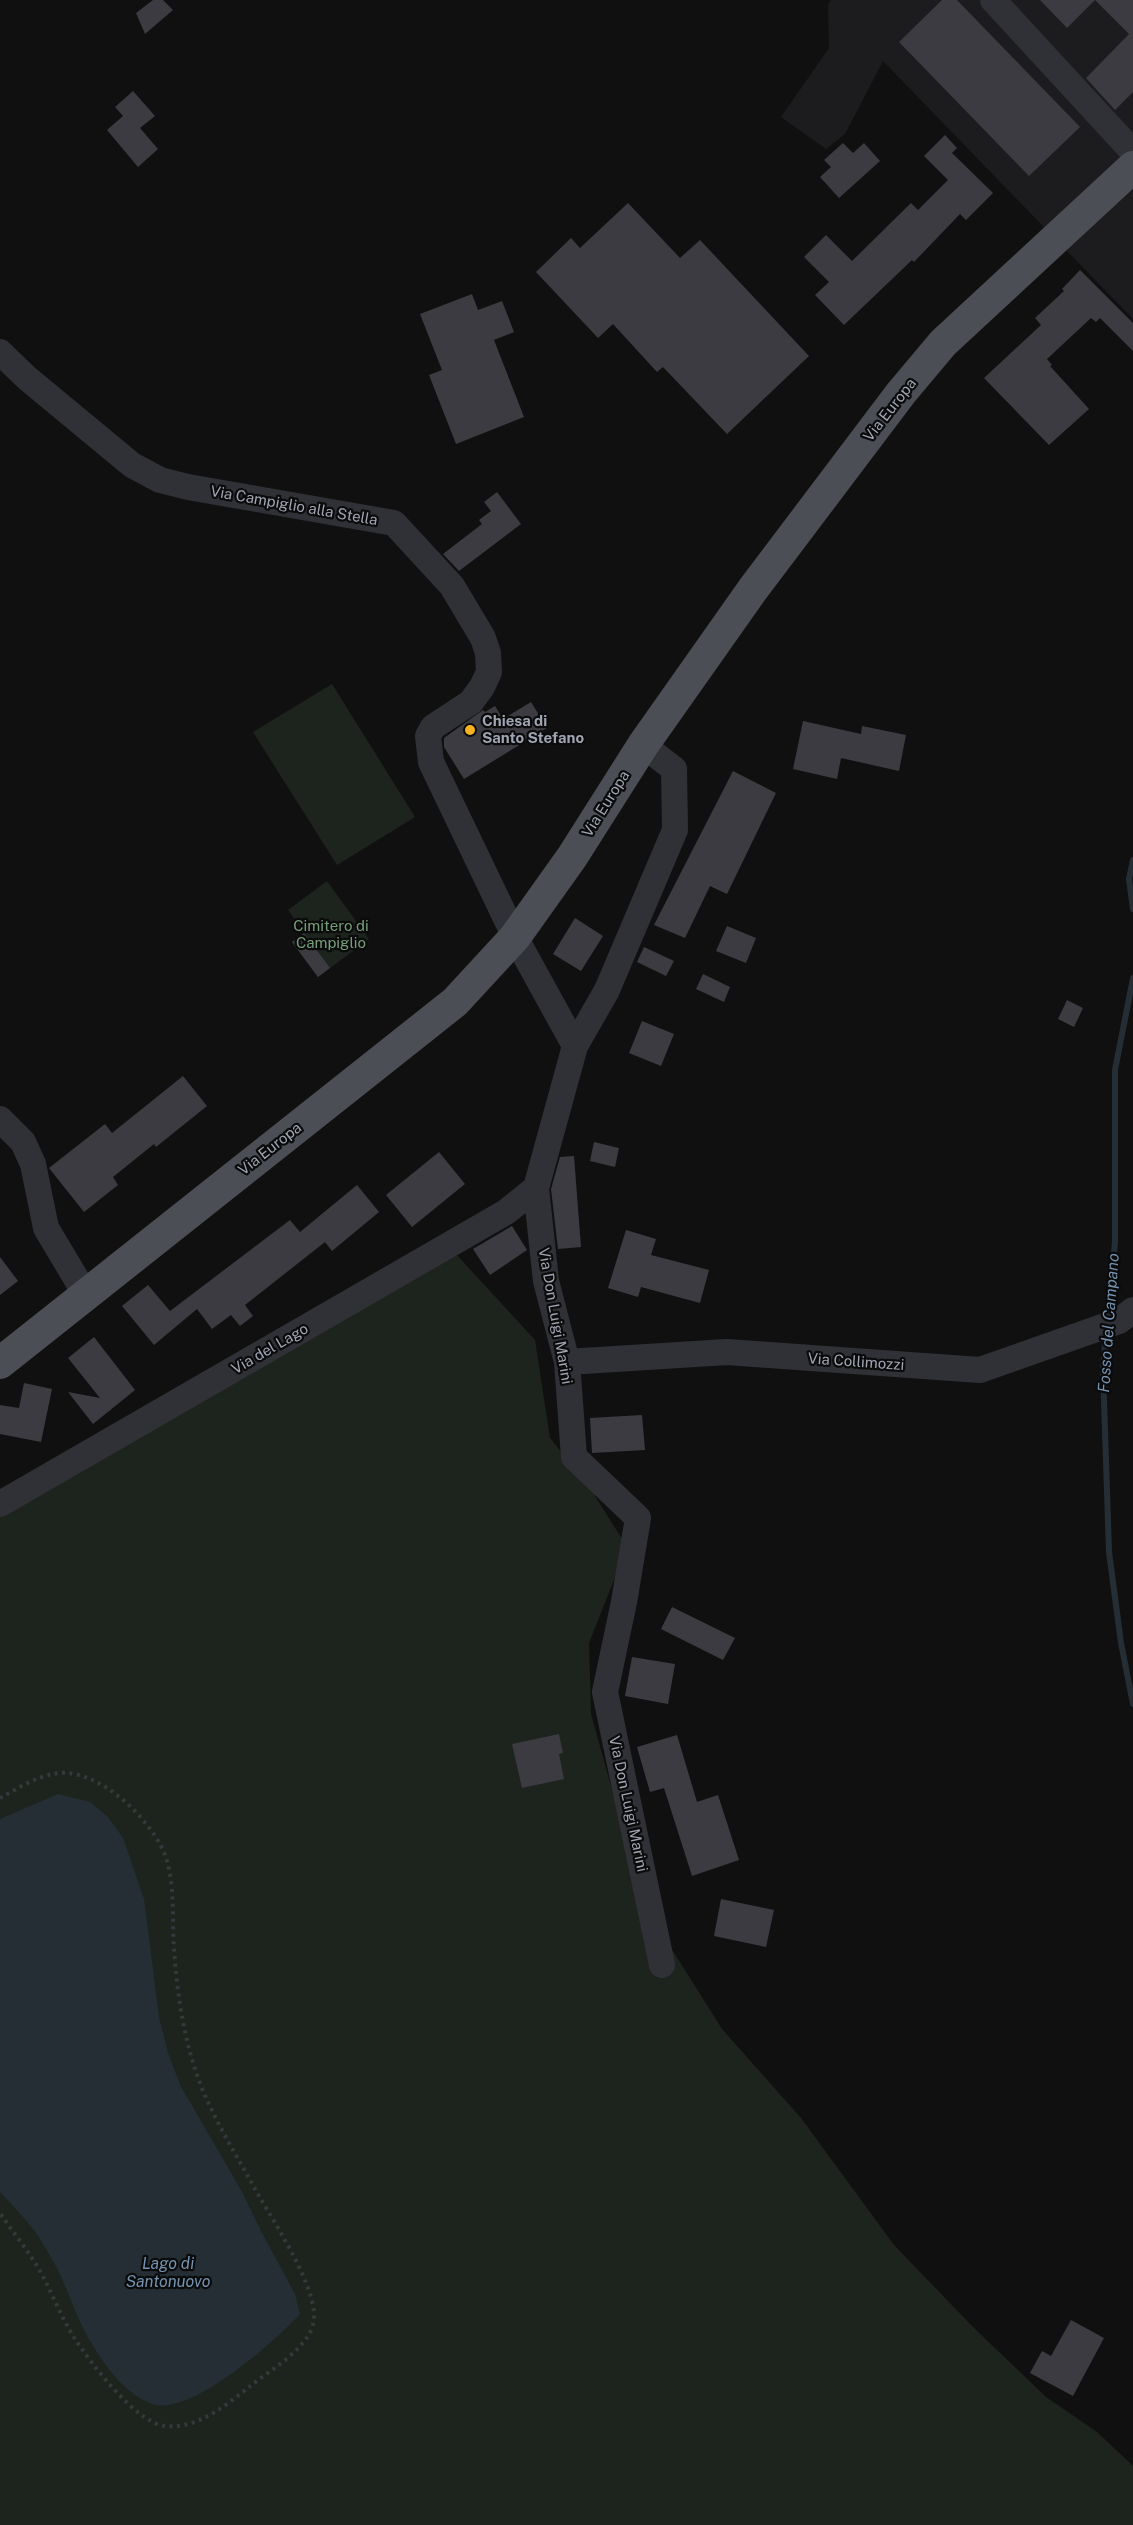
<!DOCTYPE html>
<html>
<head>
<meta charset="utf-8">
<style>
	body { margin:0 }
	canvas { display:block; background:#101011 }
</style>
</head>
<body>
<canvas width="1133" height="2525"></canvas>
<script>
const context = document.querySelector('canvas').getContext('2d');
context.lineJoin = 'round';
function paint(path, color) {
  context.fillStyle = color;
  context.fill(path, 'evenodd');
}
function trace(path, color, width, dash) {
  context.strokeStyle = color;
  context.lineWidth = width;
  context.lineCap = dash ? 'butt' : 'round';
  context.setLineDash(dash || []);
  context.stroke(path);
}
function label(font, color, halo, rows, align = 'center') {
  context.font = font + ' "Public Sans",sans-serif';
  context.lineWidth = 4.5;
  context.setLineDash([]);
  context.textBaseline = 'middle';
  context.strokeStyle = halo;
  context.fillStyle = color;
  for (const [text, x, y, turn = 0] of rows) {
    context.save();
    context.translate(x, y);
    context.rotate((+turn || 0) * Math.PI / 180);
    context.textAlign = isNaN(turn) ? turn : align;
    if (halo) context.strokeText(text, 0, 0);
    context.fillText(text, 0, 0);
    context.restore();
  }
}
paint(new Path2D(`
	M831,0H1133V319L883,61L845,134L826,149L781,117L829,48L828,5Z`), '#1c1c1e');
paint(new Path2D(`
	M332,684L415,817L337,865L253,732Z
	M327,881L369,939L318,977L292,942L304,933L288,910Z
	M455,1253L535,1340L550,1438L590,1488L627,1547L589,1643L591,1714L644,1905L722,2029L801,2118L894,2245L973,2327L1046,2397L1097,2432L1133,2466V2525H0V1516Z`), '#1c241d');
paint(new Path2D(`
	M58,1794L90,1802L108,1817L123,1838L144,1899L159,2017L168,2053L180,2085L241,2190L262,2233L295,2294L300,2314C275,2341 191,2417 152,2404C127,2395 107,2369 94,2347C80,2326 73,2304 63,2281C57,2266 47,2251 39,2237C28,2221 13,2206 0,2192V1819Z`), '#262e35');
trace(new Path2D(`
	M1133,860L1129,879L1133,909
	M1108,1319L1115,1242V1070L1133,978
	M1106,1332L1103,1370L1109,1552L1121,1643L1133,1704`), '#262e35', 6);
paint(new Path2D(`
	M153,0H163L173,10L145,34L136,13Z
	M942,0H957L1080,127L1029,176L899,42Z
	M1040,0H1133V92L1115,110L1086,78L1129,34L1095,0L1067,28Z
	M133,91L155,116L140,128L158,149L138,167L107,130L123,116L115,107Z
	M945,135L957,148L952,153L993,193L966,220L960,214L914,262L912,260L844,325L815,295L829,282L804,257L826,235L852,261L911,203L918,210L948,180L924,156Z
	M843,143L853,153L864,143L880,161L839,198L820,177L831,167L824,160Z
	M628,203L680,258L700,240L809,356L727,434L663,367L657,372L613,324L598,338L536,272L571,238L580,248Z
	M1080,270L1133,323V351L1100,318L1096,322L1091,318L1047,359L1052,365L1050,366L1089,409L1049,445L984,378L1041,325L1035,318L1064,291L1062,289Z
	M472,294L478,310L502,301L514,332L494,340L524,417L456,444L429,375L442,370L420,314Z
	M497,492L521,524L459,571L443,554L482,524L479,520L491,511L484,502Z
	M531,702L547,728L464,779L444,747V738L483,710L485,712L495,706L503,719Z
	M803,721L861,734L862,726L906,735L899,771L841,758L837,779L793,769Z
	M733,771L776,793L727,894L710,886L685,938L654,925Z
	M575,918L603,936L581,971L553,954Z
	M727,926L756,938L746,963L716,951Z
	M304,933L330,968L318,977L292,942Z
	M644,947L674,961L666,976L637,962Z
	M703,974L730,987L724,1002L696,989Z
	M1067,1000L1083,1008L1074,1027L1058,1019Z
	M642,1021L674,1034L661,1066L629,1053Z
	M183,1076L207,1106L156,1147L154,1144L113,1177L118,1185L84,1212L49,1168L105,1124L112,1133Z
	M594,1142L619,1148L615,1167L590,1161Z
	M439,1152L465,1184L412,1227L386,1195Z
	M574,1156L581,1247L558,1249L551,1189L560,1157Z
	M357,1185L379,1212L332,1251L325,1242L245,1305L253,1316L240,1326L231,1315L212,1329L197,1309L154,1345L122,1306L148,1285L170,1311L290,1220L300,1232Z
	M512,1226L527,1250L490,1275L473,1249Z
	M626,1230L656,1239L651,1255L709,1270L700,1303L641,1287L638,1297L608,1288Z
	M0,1257L18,1281L0,1295Z
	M94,1337L135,1390L93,1424L68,1392L100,1398L68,1358Z
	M24,1383L52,1389L41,1442L0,1434V1405L19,1408Z
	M642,1415L645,1450L592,1453L590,1418Z
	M672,1607L735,1638L723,1660L661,1629Z
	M632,1657L675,1664L668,1704L625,1696Z
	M559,1734L563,1753L559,1754L564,1779L522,1788L512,1744Z
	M677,1735L697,1802L718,1795L739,1860L692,1876L664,1788L650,1792L637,1747Z
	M721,1899L774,1910L766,1947L714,1936Z
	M1071,2320L1104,2338L1073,2396L1030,2373L1042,2351L1051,2356Z`), '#3b3b41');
trace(new Path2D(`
	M0,1798C16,1789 36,1777 53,1774C96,1764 156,1822 167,1861C175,1890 172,1919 174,1948C177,1994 184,2042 201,2086C214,2118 233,2150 250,2180C267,2212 315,2281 314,2317C314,2346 270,2370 249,2387C226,2405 198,2429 166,2426C136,2424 91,2363 75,2339C60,2316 51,2289 37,2266C26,2248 12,2231 0,2213`), '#36383d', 4, [3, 4.5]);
trace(new Path2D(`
	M993,0L1133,152
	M0,352L27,378L132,465L160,480L188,487L394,523L452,586L483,638L488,653L489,672L482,687L471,702L433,727L428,736L431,762L515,937L575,1046
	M643,745L674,769L675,830L607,990L575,1046L536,1188L546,1281L567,1362L574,1457L638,1518L624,1602L605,1692L662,1965
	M0,1119L23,1142L33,1164L46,1228L86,1295
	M567,1362L727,1352L980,1370L1119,1321L1133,1310
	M0,1504L506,1212L536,1188`), '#303136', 26);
trace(new Path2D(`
	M0,1363L455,1002L515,937L572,857L643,745L753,589L901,393L943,343L1133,167`), '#4c4e55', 32);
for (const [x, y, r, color] of [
	[470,730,6,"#f9b320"]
]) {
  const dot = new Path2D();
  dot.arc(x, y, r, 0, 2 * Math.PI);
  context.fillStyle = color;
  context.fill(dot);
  trace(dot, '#0b0b0c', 2);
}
label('15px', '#a0a5b3', '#0b0b0c', [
	["Via Europa",890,410,-52],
	["Via Campiglio alla Stella",294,506,10],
	["Via Europa",606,804,-58],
	["Via Europa",270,1149,-38],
	["Via Don Luigi Marini",555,1316,80],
	["Via del Lago",270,1349,-30],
	["Via Collimozzi",856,1362,4],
	["Via Don Luigi Marini",628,1804,78]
]);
label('bold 15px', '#a0a5b3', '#0b0b0c', [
	["Chiesa di",482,721],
	["Santo Stefano",482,738]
], 'left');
label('15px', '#769f79', '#0b0b0c', [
	["Cimitero di",331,926],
	["Campiglio",331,943]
]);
label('italic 16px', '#7593b0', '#0b0b0c', [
	["Fosso del Campano",1109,1323,-86],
	["Lago di",168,2264],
	["Santonuovo",168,2282]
]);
</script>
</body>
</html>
